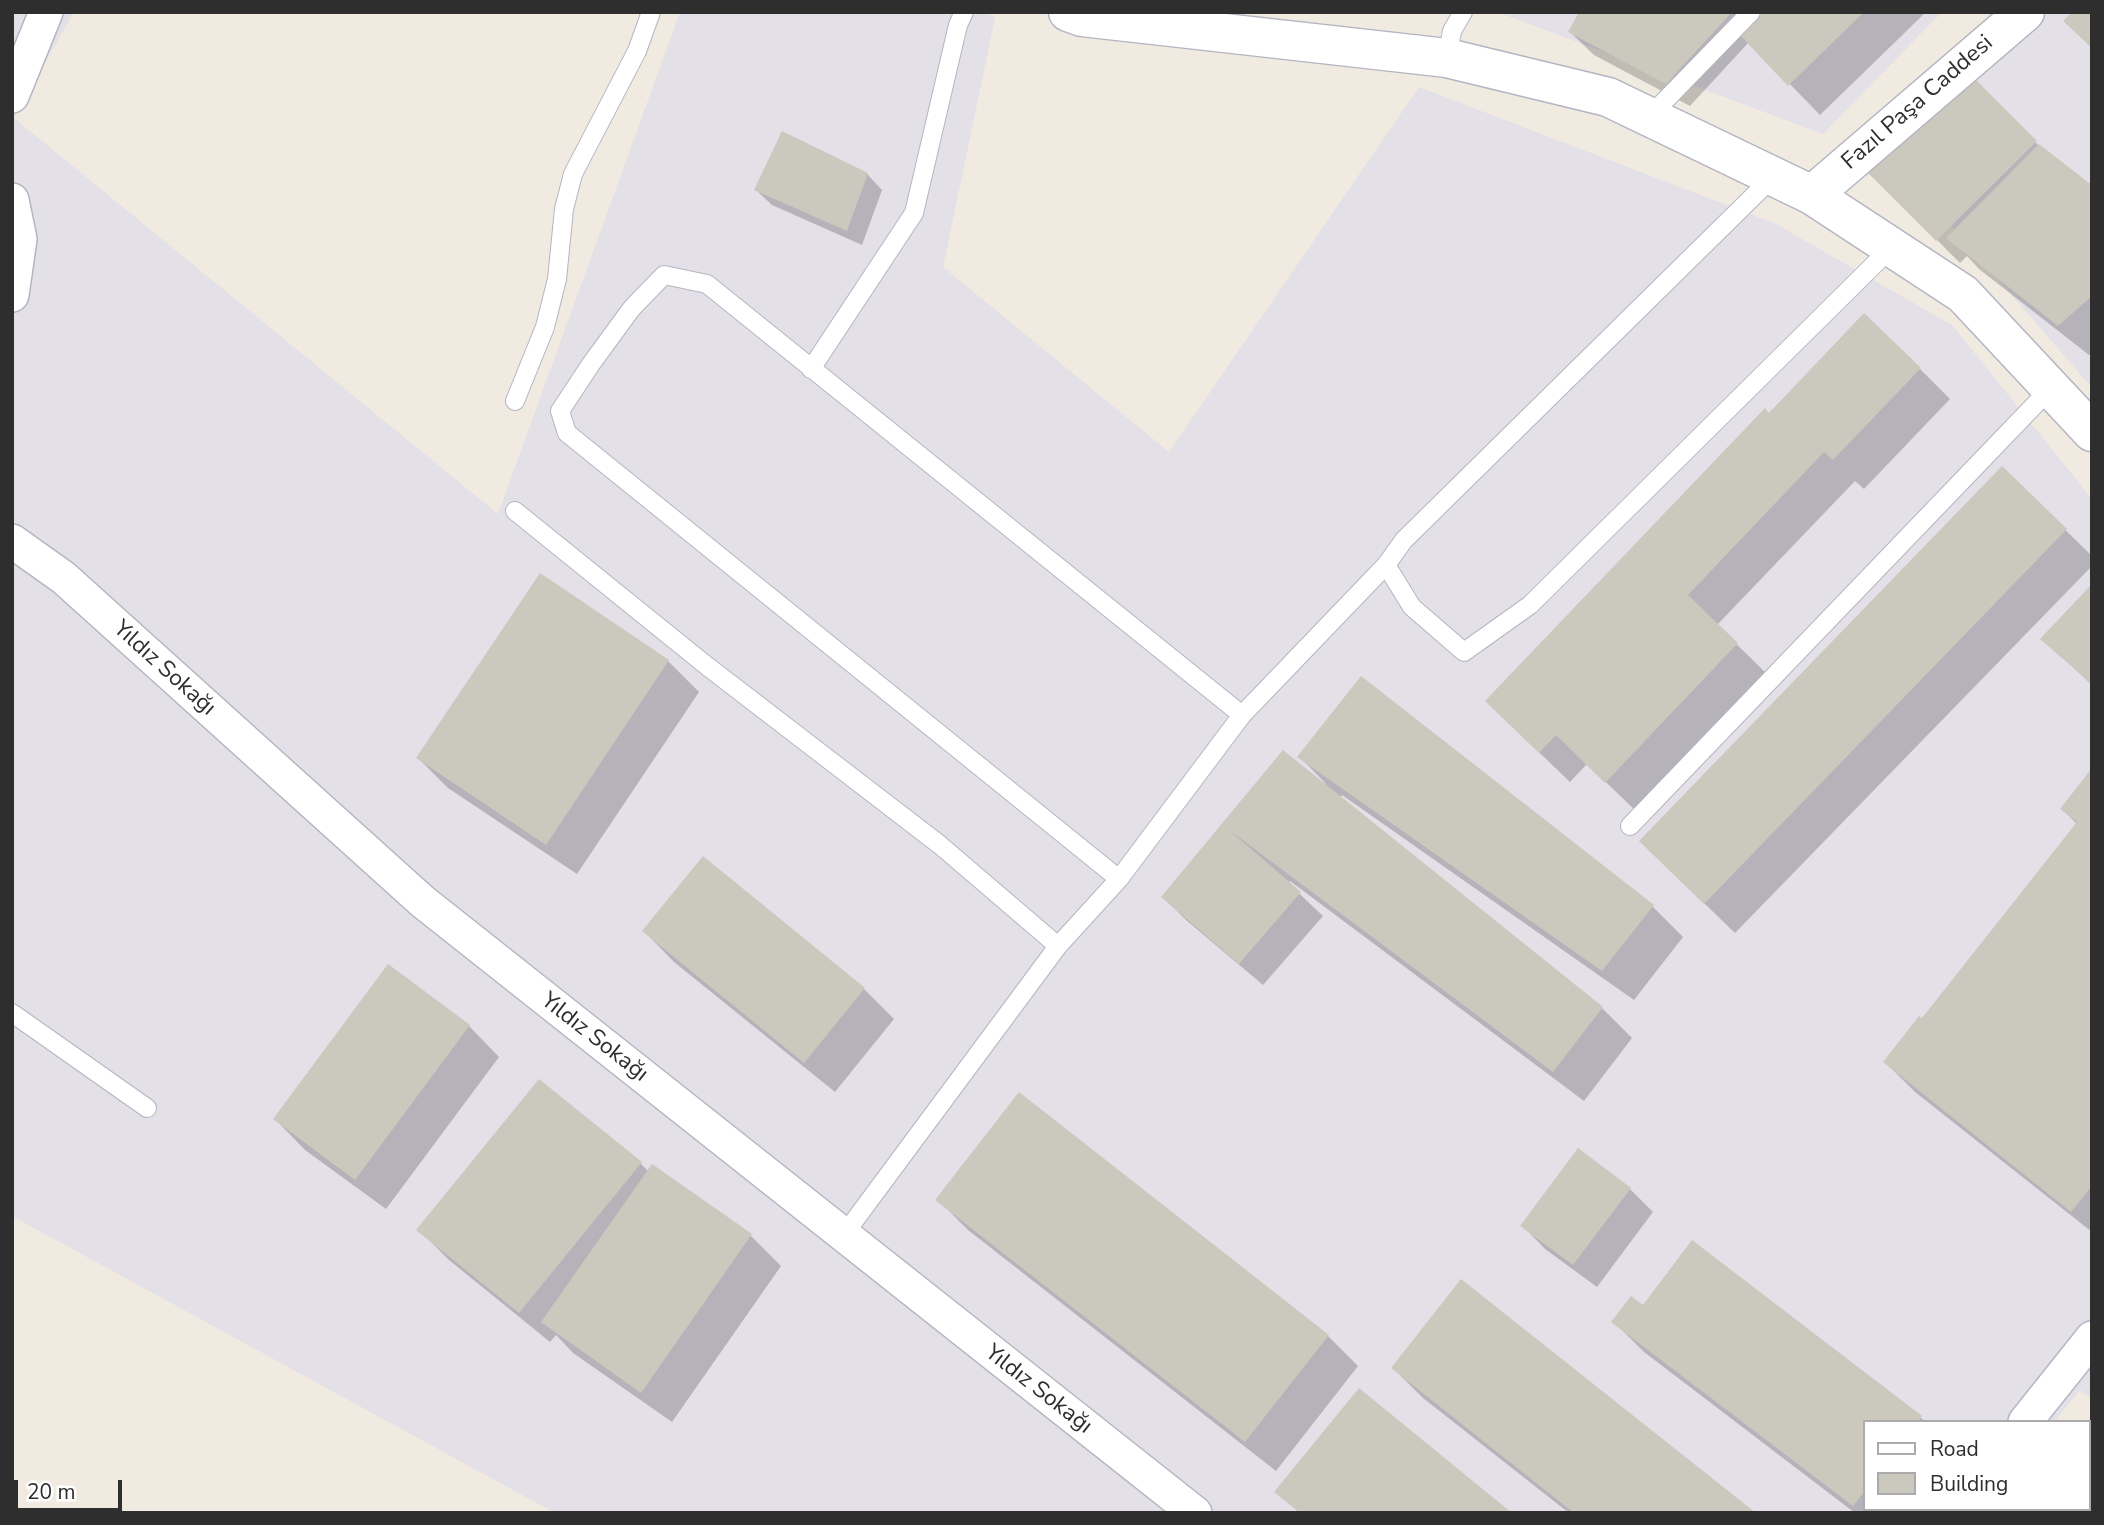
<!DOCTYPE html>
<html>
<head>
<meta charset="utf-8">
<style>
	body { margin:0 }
	#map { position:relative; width:2104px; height:1525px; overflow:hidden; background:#f0eae0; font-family:"Nunito Sans",sans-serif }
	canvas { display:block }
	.frame { position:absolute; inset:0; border:14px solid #2e2e2e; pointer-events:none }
	.legend { position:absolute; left:1863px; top:1420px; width:228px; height:91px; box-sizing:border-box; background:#fff; border:2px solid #ababab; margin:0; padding:9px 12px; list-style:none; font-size:21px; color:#2e2e2e }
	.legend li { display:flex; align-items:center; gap:14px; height:35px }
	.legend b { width:35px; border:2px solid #ababab }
	.scale { position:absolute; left:14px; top:1480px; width:108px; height:32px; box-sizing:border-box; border:4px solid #2e2e2e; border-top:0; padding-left:9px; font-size:21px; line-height:24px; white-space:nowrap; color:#2e2e2e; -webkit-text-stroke:5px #fff; paint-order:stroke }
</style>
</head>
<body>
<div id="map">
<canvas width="2104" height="1525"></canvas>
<div class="frame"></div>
<ul class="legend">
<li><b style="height:9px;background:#fff"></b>Road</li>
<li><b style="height:19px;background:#cbc8be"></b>Building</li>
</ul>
<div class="scale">20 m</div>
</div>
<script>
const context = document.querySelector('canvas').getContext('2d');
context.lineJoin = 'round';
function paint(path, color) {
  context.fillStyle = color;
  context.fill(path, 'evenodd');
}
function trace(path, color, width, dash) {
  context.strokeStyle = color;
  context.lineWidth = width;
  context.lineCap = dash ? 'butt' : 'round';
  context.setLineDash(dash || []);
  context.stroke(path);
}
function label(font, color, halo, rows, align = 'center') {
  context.font = font + ' "Nunito Sans",sans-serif';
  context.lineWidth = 5;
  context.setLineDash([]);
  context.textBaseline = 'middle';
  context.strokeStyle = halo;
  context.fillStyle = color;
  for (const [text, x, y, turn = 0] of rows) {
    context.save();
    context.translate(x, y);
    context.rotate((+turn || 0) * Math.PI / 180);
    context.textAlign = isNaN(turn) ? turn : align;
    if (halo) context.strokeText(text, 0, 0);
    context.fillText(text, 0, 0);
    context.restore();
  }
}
paint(new Path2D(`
	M12,12H74L14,118L498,514L680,12H986L995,18L943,267L1169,452L1419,87L1776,224L1952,325L2092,499V1399L2080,1390L2054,1422H1864V1509H1982L1979,1513H555L12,1216Z
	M1497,12H1942L1823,134Z
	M2030,12H2092V388L1895,160Z`), '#e3e0e8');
paint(new Path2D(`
	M1581,12H1759L1762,15L1765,12H1926L1820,115L1749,42L1690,106L1594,55L1570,32Z
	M1968,74L2039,146L2089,185L2092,183V353L2089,355L1979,269L1967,256L1960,263L1869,172Z
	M867,174L882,190L862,245L772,205L756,190Z
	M1920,369L1950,399L1864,489L1855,481L1717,625L1767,674L1637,812L1587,764L1570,782L1518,732L1769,415Z
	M2003,469L2092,556V566L1735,933L1672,872Z
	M2092,586V685L2043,639Z
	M668,661L699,692L577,874L448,788L418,758Z
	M1300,757L1652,906L1683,937L1634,1000L1342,795L1340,798L1602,1008L1632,1038L1584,1101L1290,881L1288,883L1323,916L1263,985L1186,920L1163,897L1224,826L1325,786L1326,784Z
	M2092,771V1232L1915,1092L1885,1062L1922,1021L2077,824L2062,809Z
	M644,931L864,989L894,1019L835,1092L674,962Z
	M469,1026L499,1057L386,1209L305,1150L275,1119Z
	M640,1163L648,1171L652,1166L751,1236L781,1266L672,1422L573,1353L556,1335L550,1342L449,1260L419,1230Z
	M1630,1189L1653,1212L1597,1287L1545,1249L1522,1225Z
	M938,1200L1328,1336L1358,1366L1276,1471L968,1230Z
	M1692,1243L1926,1422H1864V1509H1904L1902,1513H1855L1644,1352L1614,1322L1643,1308Z
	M1393,1368L1753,1513H1569L1423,1398Z`), '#0003');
paint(new Path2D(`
	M1579,12H1732L1666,84L1568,32Z
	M1762,12H1864L1788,86L1739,34Z
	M2072,12H2092V48L2063,21Z
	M1968,72L2037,141L1936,241L1867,172Z
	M782,131L868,173L847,231L754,190Z
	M2039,144L2089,183L2092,180V296L2058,326L1946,238Z
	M1864,313L1921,368L1833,460L1824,452L1688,595L1738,643L1605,783L1556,735L1539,753L1485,701L1765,408L1769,413Z
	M2002,466L2067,529L1704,904L1639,841Z
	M540,573L669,660L546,845L416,758Z
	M2092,584V684L2040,639Z
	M1361,676L1654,905L1602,971L1297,757Z
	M1283,750L1603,1007L1553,1072L1229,830L1301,892L1239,964L1161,897Z
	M2092,768V1186L2071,1212L1883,1062L1919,1016L1922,1018L2077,822L2060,809Z
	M703,856L865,988L804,1063L642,931Z
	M388,964L470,1025L355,1180L273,1119Z
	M539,1079L642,1162L519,1313L416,1230Z
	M1019,1092L1329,1335L1245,1442L935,1200Z
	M1578,1148L1631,1188L1573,1265L1520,1226Z
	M652,1164L752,1234L641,1393L541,1322Z
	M1692,1240L1922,1416L1918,1422H1864V1492L1853,1506L1611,1322L1631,1296L1643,1305Z
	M1461,1279L1756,1513H1574L1391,1368Z
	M1359,1388L1512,1513H1300L1274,1492Z`), '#cbc8be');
const service = new Path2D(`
	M1447,58L1452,31L1463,12
	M1649,117L1751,12
	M1774,176L1404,540L1386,565L1412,607L1464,652L1530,605L1892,247
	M811,369L914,213L958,25L964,12
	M515,401L545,327L557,279L564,209L573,174L637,51L651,12
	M515,511L707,666L940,845L1058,946
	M1630,826L2051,388
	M1119,879L567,433L560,411L591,364L632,308L664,275L707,284L1242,715
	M12,1013L147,1108
	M843,1236L1058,946L1119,879L1242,715L1386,565`);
const minor = new Path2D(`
	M12,96L46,12
	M12,200L20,239L12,295
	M12,541L64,578L422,901L1195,1513
	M2025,1422L2092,1338
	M1952,1513L1955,1509`);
const tertiary = new Path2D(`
	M1812,195L2025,12`);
const secondary = new Path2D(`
	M1068,12L1082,17L1447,58L1608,97L1812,195L1963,294L2092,432`);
trace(service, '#b4b5c2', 20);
trace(minor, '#b4b5c2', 36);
trace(tertiary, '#b4b5c2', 41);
trace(secondary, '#b4b5c2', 41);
trace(service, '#fff', 18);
trace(minor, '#fff', 33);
trace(tertiary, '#fff', 38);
trace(secondary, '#fff', 38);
label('23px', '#2e2e2e', '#fff', [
	["Fazıl Paşa Caddesi",1918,103,-41],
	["Yıldız Sokağı",164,669,42],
	["Yıldız Sokağı",594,1038,38],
	["Yıldız Sokağı",1038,1390,38]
]);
</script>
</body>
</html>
